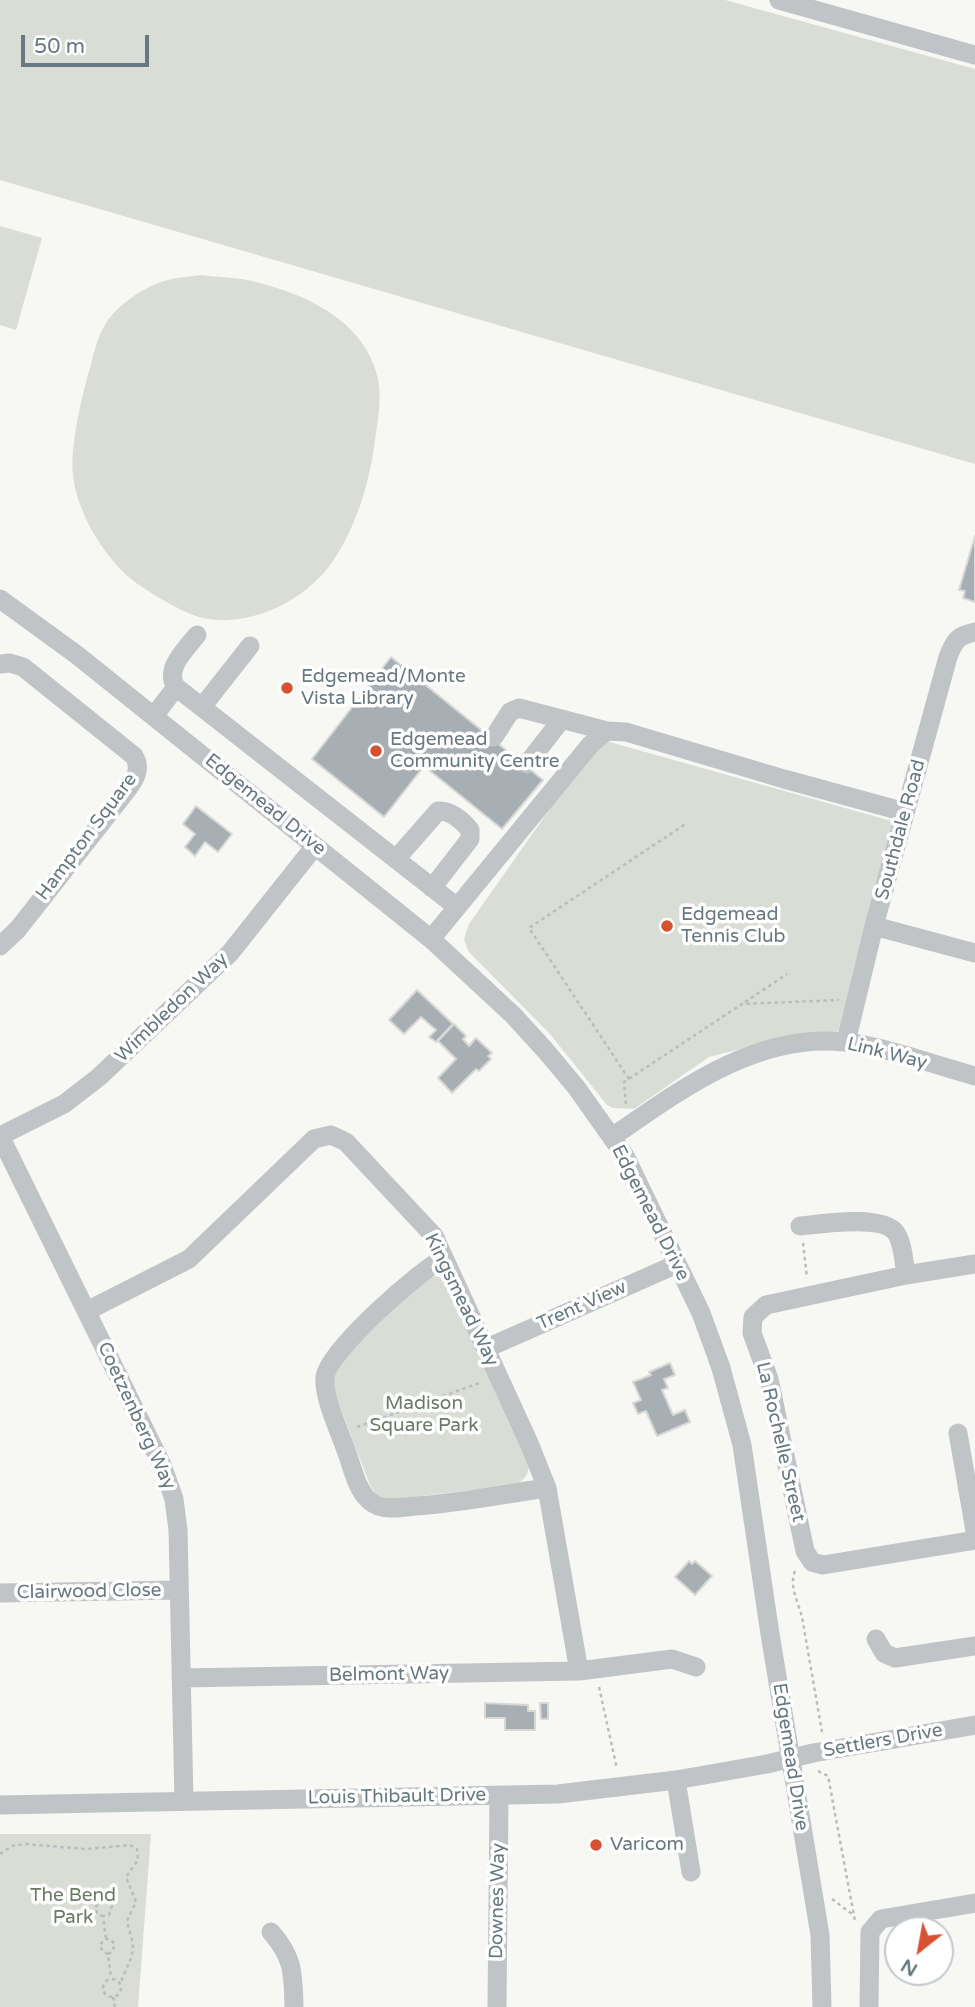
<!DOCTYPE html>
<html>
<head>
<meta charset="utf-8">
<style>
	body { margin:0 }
	#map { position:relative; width:975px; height:2007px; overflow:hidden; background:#f7f7f4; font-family:"Varela Round",sans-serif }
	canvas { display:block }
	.north { position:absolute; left:884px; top:1916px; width:70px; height:70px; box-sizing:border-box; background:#fff; border:2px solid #c3c9cd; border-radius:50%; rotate:211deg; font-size:19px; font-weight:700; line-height:28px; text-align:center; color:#687883 }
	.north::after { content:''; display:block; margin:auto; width:24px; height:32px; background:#d75133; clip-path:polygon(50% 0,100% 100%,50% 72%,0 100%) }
	.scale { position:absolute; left:21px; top:35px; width:128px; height:32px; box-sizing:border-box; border:4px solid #687883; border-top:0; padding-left:9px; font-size:21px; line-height:24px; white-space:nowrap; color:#687883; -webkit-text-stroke:5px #fff; paint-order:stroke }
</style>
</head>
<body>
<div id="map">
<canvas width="975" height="2007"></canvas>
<div class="north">N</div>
<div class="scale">50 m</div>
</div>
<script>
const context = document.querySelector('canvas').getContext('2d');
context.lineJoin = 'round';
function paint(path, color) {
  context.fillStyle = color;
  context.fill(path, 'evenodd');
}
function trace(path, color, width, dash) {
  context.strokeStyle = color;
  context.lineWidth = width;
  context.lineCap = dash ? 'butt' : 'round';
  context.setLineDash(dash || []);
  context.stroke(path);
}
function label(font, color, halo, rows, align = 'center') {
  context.font = font + ' "Varela Round",sans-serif';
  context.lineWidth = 7;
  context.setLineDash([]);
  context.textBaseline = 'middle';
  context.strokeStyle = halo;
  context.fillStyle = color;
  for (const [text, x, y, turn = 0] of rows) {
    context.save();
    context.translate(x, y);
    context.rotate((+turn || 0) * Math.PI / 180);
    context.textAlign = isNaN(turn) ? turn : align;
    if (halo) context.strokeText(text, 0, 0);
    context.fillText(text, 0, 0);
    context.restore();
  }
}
paint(new Path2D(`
	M0,0H725L975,69V464L0,180Z
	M0,226L42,238L16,330L0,325Z
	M200,275C215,277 232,277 247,280C299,291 363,318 377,375C383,397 377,425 374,448C368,487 355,529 333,561C306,601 247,630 199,617C181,612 135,585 122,571C98,546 76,508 73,474C70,448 81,400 88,375C93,358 96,339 105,325C117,304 146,286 168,280C178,277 190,277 200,275Z
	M599,739L895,822L840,1031L780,1039L709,1057L634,1109L613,1108L607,1105L550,1034L468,951L464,939L469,924Z
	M434,1276L444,1278L529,1463C529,1474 525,1480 515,1485L387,1500L377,1495L370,1485L331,1383L334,1366L425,1279Z
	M0,1834H151L138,2007H0Z`), '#d9ddd5');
const building = new Path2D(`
	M975,536V602L963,598L965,591L959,590Z
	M391,657L543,780L502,829L424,766L384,817L312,759Z
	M196,806L232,834L218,852L205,842L195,856L185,847L195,834L183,824Z
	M417,990L453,1024L436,1042L429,1037L436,1030L421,1017L404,1034L389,1020Z
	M454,1024L466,1036L463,1039L469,1046L476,1038L492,1053L488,1056L491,1059L479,1071L476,1069L452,1093L438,1078L456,1059L438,1041Z
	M670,1363L675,1375L664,1379L668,1388L662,1390L673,1415L685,1410L690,1422L657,1436L646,1411L638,1414L633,1403L641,1400L633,1382L651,1375L649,1372Z
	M689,1561L692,1564L695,1561L712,1576L695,1595L675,1577Z
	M485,1703L528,1705V1711H535V1730H505V1718H485Z
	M540,1703H548V1719H541Z`);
paint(building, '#a8afb4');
trace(building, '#d8d8d6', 2);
trace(new Path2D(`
	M745,1002L787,974
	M629,1079L529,928L687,823
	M626,1104L624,1082L742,1004L839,1000
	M803,1243L807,1278
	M357,1427L482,1382
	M795,1571C789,1586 798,1602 802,1617L822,1732
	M599,1687L617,1769
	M818,1771L828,1776L855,1921
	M0,1854L12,1846L25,1844L86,1849L130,1845L137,1849L138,1860L126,1877L136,1902L127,1921L133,1944L132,1956L120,1984
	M832,1899L852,1914
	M103,1916L98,1915L95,1907L101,1901L105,1900L112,1906L109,1915L103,1916L106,1939
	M108,1954L103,1952L100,1945L105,1939H109L115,1944L112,1952L108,1954L111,1978
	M103 1988a9 9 0 1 1 18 0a9 9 0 1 1-18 0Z
	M113,1997L115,2007`), '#babdbf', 2.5, [3.5, 3.5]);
trace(new Path2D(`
	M779,0L975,55
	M0,599L77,655L431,939L513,1015L545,1050L576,1087L625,1156L701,1313L721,1368L742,1445L770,1634L820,1935L822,2007
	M0,664L10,663L23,667L134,756C144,772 130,786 120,799L18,929L0,946
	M176,687C164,669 186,649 197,635
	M202,707L250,646
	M154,716L176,687L457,907
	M494,737L510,712L519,708L607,731
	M527,764L562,719
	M396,859L438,811C450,810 463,821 470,830V839L432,888
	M874,926L975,953
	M431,939L591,744L607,731L626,732L784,779L905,812
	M846,1042L874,926L948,657C954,641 958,635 975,632
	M0,1136L162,1465L174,1499L178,1530L184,1801
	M0,1136L64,1104L99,1077L230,953L315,846
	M612,1137C680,1090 757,1032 845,1042C886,1047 935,1065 975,1076
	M800,1226C820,1224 883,1214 896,1233C903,1243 904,1263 906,1275
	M444,1258C420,1270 328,1351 325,1377C323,1398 340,1432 347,1453C354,1472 358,1498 378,1506C390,1510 404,1507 415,1506C460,1503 504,1494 547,1488
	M975,1264L906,1275L766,1305L753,1317L752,1333L769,1379L805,1551L812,1562L823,1565L975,1540
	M87,1311L189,1259L314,1139L331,1135L346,1142L434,1236L529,1443L547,1488L579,1671
	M487,1348L677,1264
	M958,1433L975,1531
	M0,1593L179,1590
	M876,1639L884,1653L895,1658L975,1646
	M181,1678L579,1671L672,1659L696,1667
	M676,1780L691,1872
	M0,1805L558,1794L676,1780L767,1764L813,1753L975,1725
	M271,1932C294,1958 293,1974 294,2007
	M497,2007L499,1795
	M869,2007L870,1932L881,1919L975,1903`), '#c0c4c7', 19);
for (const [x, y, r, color] of [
	[287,688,7,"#d75133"],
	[376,751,7,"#d75133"],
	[667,926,7,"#d75133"],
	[596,1845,7,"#d75133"]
]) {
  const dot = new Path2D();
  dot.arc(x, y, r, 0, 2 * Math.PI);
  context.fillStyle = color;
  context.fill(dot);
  trace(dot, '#fff', 2.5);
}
label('19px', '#687883', '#fff', [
	["Edgemead/Monte",301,677],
	["Vista Library",301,699],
	["Edgemead",390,740],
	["Community Centre",390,762],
	["Edgemead",681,915],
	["Tennis Club",681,937],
	["Varicom",610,1845]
], 'left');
label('19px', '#687883', '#fff', [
	["Edgemead Drive",265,805,39],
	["Southdale Road",901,830,-75],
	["Hampton Square",87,837,-53],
	["Wimbledon Way",172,1008,-44],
	["Link Way",887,1054,14],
	["Edgemead Drive",650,1213,63],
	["Kingsmead Way",461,1300,64],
	["Trent View",582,1306,-24],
	["Coetzenberg Way",136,1416,65],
	["La Rochelle Street",780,1442,77],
	["Clairwood Close",89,1592,-1],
	["Belmont Way",389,1675,-1],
	["Settlers Drive",883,1741,-10],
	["Edgemead Drive",790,1757,81],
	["Louis Thibault Drive",397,1797,-1],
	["Downes Way",498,1901,-89]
]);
label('19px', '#6b7a66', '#fff', [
	["Madison",424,1404],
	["Square Park",424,1426],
	["The Bend",73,1896],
	["Park",73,1918]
]);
</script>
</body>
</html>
